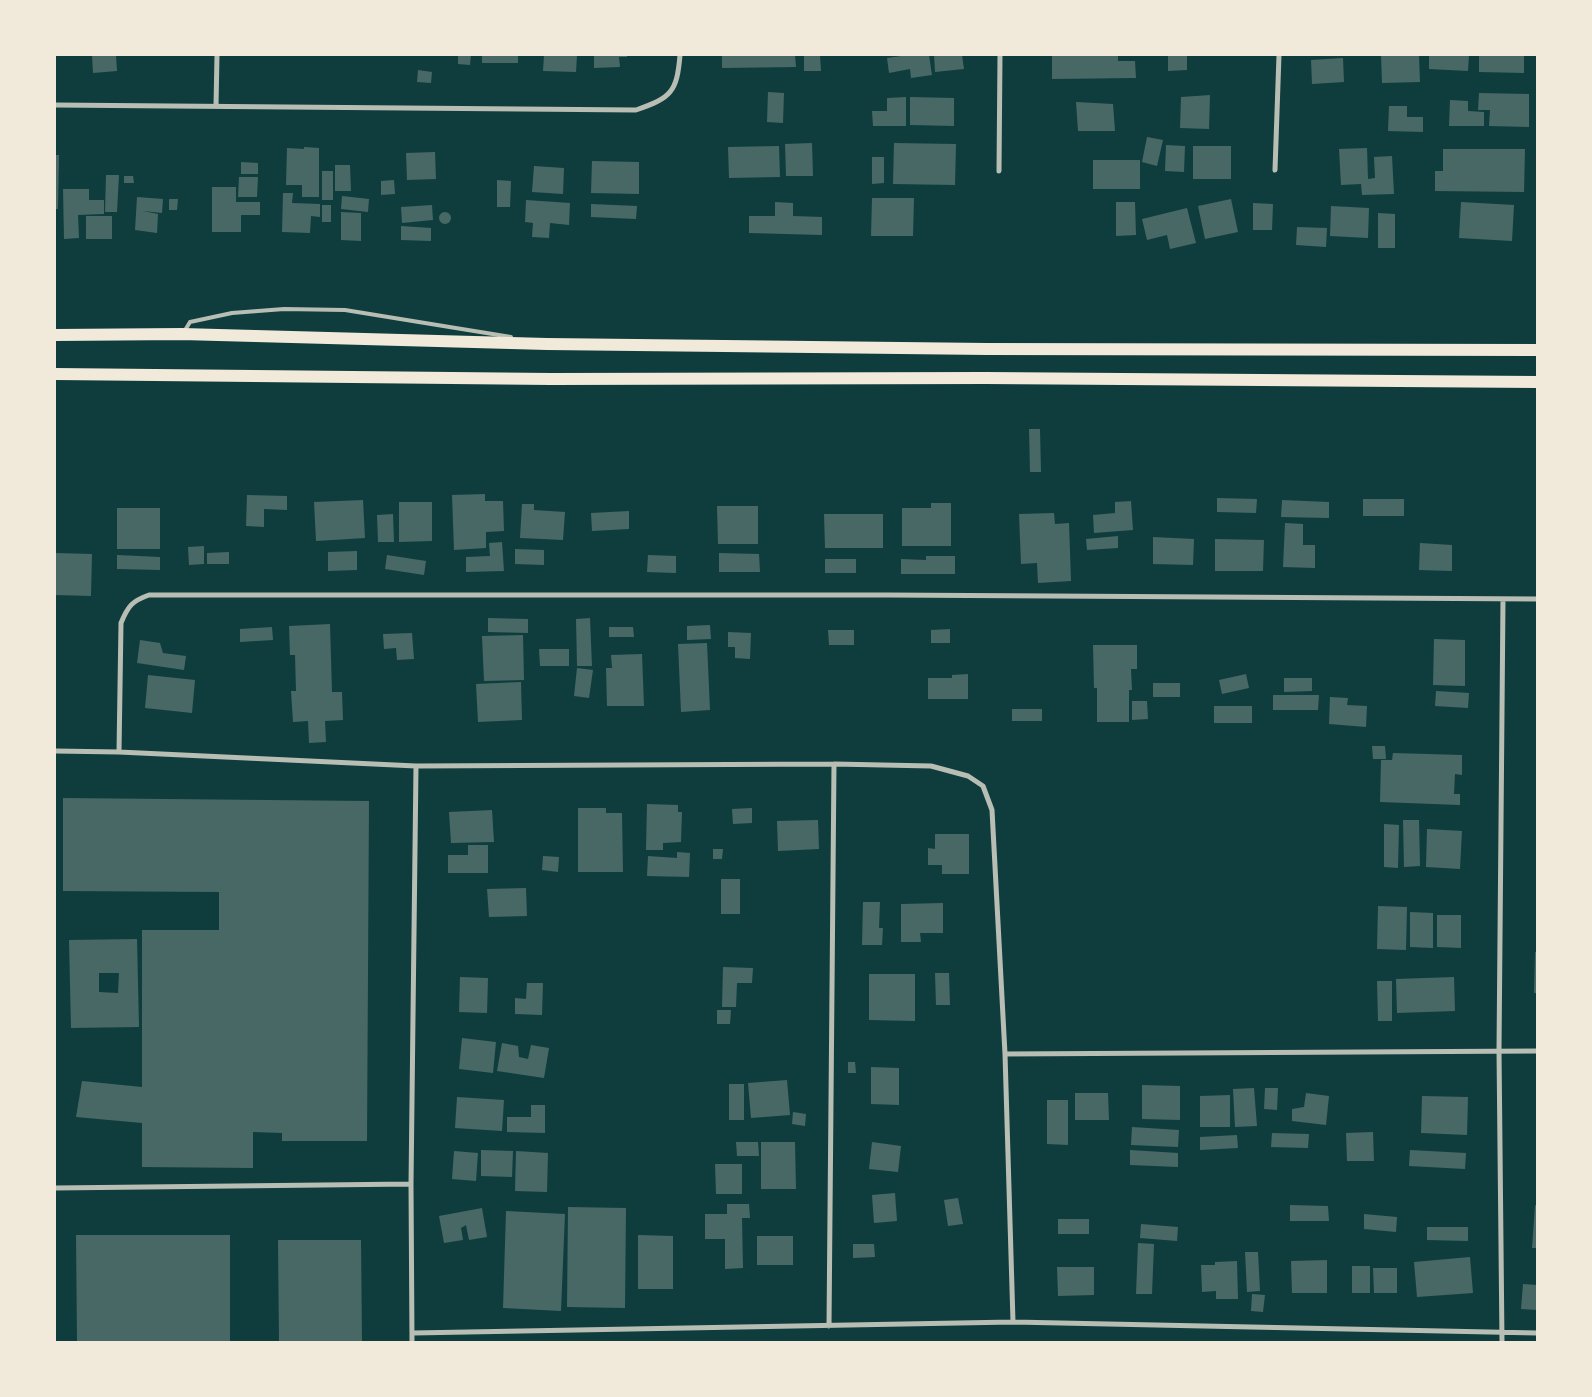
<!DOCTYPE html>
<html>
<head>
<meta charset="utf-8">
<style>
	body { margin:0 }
	#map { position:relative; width:1592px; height:1397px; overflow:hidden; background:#0f3d3e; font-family:Overpass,sans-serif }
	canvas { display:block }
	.frame { position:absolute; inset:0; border:56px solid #f1e9da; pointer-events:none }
</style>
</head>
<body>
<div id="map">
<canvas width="1592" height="1397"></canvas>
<div class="frame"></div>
</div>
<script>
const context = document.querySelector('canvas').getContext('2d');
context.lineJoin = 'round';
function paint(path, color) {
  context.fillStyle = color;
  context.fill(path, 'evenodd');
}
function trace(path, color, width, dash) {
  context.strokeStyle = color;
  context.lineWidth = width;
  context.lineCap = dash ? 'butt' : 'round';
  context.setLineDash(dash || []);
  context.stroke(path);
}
paint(new Path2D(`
	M92,55H116L117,71L93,73Z
	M458,55H471L470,65L458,64Z
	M482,55H518V63H482Z
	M544,55H577L576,72L543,71Z
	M594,55H627V57H619L620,67L594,68Z
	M722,55H795L796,67L722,68Z
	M804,55H820L821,71H804Z
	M908,55H929L932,75L911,78L910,69L889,73L887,58Z
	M934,55H962L964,69L935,72Z
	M1052,55H1118V61H1135L1136,78L1052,79Z
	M1168,55H1187V70L1168,71Z
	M1381,55H1419L1420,82L1382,83Z
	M1429,55H1469L1468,71L1429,69Z
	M1479,55H1524V73L1479,72Z
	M1343,58L1344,82L1312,84L1311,60Z
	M418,70L432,72L431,83L417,82Z
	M768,92L784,93L783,123L767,122Z
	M1479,93L1529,94V127L1489,126L1490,110H1478Z
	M1210,95L1209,129L1180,128L1181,97Z
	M906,97V126H873L872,111H887V98Z
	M910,97L954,98V126L910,125Z
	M1450,100L1468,101V111L1484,112V126H1449Z
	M1076,102L1113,104L1115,131H1078Z
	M1389,106H1407V117H1423V132L1388,131Z
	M1147,137L1163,140L1157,166L1142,162Z
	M812,143L813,176H786L785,144Z
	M894,143L956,144L955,185L893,184Z
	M1166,145L1185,146L1184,172L1165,171Z
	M779,146L780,177L729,178L728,147Z
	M1193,146H1231V179H1193Z
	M304,147L319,148V197H302V185H286L287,148L304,149Z
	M1367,148L1368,179L1375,178L1374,157L1392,156L1394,194L1362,195L1361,184L1341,185L1339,149Z
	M1443,149H1525L1524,192L1435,191V171H1443Z
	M435,152L436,179L407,180L406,153Z
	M55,155H59L58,209H55Z
	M872,157H884V183L872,184Z
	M1093,160H1140V189H1093Z
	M592,161L639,162V194L591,193Z
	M241,162L258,163V174H241Z
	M335,165H350L351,191H335Z
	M534,166L564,168L563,194L532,192Z
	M322,171H333V200H322Z
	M106,175H119L117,212H105Z
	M124,176H133L134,183H124Z
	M239,177H258L257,197H238Z
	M394,180L395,194L381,195V181Z
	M497,180L511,181L510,207H497Z
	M212,187H236V202H260V215H241V232H212Z
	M63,189H89V200H104V214L78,215L79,238L64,239Z
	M283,193H293L292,203L320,204V217L311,216L310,233L282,232Z
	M342,196L369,199L368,212L341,209Z
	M137,197L163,199L162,213L143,211L158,214L157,233L135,230Z
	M872,198H914L913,236H871Z
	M169,199H178L177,210H169Z
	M1231,199L1238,232L1205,239L1198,206Z
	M526,200L570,203L569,225L550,223L549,238L532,237L533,223L525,222Z
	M775,202L793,203V216L822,217V235L749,233V216H775Z
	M1116,202H1135L1136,235L1116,236Z
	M1461,202L1514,205L1512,241L1459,238Z
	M1253,203L1273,204L1272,230H1253Z
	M591,204L637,206L636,219L591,217Z
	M322,205H331V222H322Z
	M432,205L433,220L402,223L401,207Z
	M1331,206L1369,208L1368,238L1330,236Z
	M1187,208L1196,243L1170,249L1167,235L1147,240L1142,219Z
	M439 218a6 6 0 1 1 12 0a6 6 0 1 1-12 0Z
	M341,212L361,213V241L341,240Z
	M1378,213L1395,214V248H1378Z
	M86,216H112V239H86Z
	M401,226L431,228V241L401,240Z
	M1297,227L1327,228L1326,247L1296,245Z
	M1029,429H1040L1041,472H1030Z
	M485,494V501H503L504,531L486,532V548L454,550L452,495Z
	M247,495L287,496V510L264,509V527L246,526Z
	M1217,498L1257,499L1256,513L1217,512Z
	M1363,499H1404V516H1363Z
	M363,500L365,538L316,541L314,502Z
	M1282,500L1329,502V518L1281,517Z
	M1131,501L1133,530L1094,533L1093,515L1115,513V502Z
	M399,502H432V541L399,542Z
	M931,503H951V546H902V508H931Z
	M522,504H534V510L565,512L563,540L520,538Z
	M717,506H758V544H718Z
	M117,508H160V549H117Z
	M629,511V529L592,531L591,513Z
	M1054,513L1055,524L1069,523L1071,581L1038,583L1037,563L1021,564L1019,514Z
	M393,514L394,542H378L377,515Z
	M824,514H883V548H825Z
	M1285,523L1303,524V545H1315V568L1283,567Z
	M1118,536V548L1087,550L1086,539Z
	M1153,537L1194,539L1193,565L1153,564Z
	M1215,539L1264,540L1263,571H1215Z
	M502,542L504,571L466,572V557L490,556L489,543Z
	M1420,543L1452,545V571L1419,570Z
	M204,546V564L189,565L188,547Z
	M515,549L544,550V565L515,564Z
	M357,551V570L328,571V552Z
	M229,552V564H207V553Z
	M55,553L92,554L91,596L55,595Z
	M719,553L759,554L760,572H719Z
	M117,555L160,557V570L117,569Z
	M387,555L426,561L424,575L385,569Z
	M648,555L676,556V573L647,572Z
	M926,556H955V574H901V559L926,560Z
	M825,559H856V573H825Z
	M488,618L528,619V633L488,632Z
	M590,618L592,666H577L576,619Z
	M330,624L332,692H342L343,720L325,721L326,742L309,743L308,721L293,722L291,691H296L295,655H290L289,626Z
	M710,625L711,639L687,640V626Z
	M272,627L273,640L240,642V629Z
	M609,627H633L634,637H609Z
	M950,629V643H931V630Z
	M828,630H854V645H829Z
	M728,632L751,633L750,659L735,658V647H728Z
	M412,633L414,659L397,660L396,648L384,649L383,634Z
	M523,635L524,680L484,681L482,636Z
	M1434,639L1465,640V686L1433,685Z
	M140,640L160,643L163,653L186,656L184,670L137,663Z
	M707,643L710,710L681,712L678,644Z
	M1093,645H1137V669H1131L1132,690H1129V722H1097V688H1094Z
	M539,649H569V666H540Z
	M642,654L644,706H607L606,668H612L611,655Z
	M577,668L593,670L589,698L574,696Z
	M968,674V699H928V678H952V675Z
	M1246,674L1249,688L1222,694L1219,680Z
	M148,675L195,680L192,713L145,708Z
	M1284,678H1312V691L1284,692Z
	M521,682L522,720L478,722L476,684Z
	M1153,683H1180V697H1153Z
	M1436,691L1469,693L1468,708L1435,706Z
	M1273,695H1319L1318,710H1273Z
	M1330,697L1348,698L1347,705L1367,706L1366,727L1329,724Z
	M1132,701H1147L1148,719L1132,720Z
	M1214,706H1252V723H1214Z
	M1012,709H1042V721H1012Z
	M1372,746H1385L1386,759H1373Z
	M1393,753L1462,755V775L1455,774L1454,794H1460V805L1380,802L1381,760H1392Z
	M63,798L369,801L367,1141H282V1133L253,1132V1168L142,1167V1123L76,1117L82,1081L142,1087V930H219V892L63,891Z
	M647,804L678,805V812H682L681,842L663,843V850H646Z
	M578,808H606V813H622L623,872H578Z
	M752,808V823L733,824L732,809Z
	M492,810L494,842L451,843L449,812Z
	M818,820L819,849L778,851L777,821Z
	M1403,820H1419L1420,866L1404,867Z
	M1384,824L1399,825L1398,868L1384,867Z
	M1427,829L1462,831L1460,869L1426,867Z
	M935,834H969V874H942V865H928V848L935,849Z
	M468,845H488V873H448V855H468Z
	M713,849H723L722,859H713Z
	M677,852L690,853L689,877L647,876L648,856L677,858Z
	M543,856L559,857L558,872L542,870Z
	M721,879H740V914H721Z
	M526,888L527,916L489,917L487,889Z
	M863,902H880L879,928H883L882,945H862Z
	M943,903V933H920L921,942H901V904Z
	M1378,906L1407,907L1406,950L1377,949Z
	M1410,912L1433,913V948L1410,947Z
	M1437,915H1461V948L1437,947Z
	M137,939L139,1027L71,1028L69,940ZM99,973H119L118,993L99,992Z
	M1535,952H1537V993H1534Z
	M723,967L753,968L752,983H737L736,1007H722Z
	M935,973H949L950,1005H936Z
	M869,974H915V1021L869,1020Z
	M460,977L488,978L487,1013L459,1012Z
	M1454,977L1455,1011L1397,1013L1396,979Z
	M1377,981H1392V1021H1378Z
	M527,983H543L542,1015L515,1014V998L526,999Z
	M717,1010H731L730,1024H717Z
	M462,1038L496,1042L493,1073L459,1069Z
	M502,1043L518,1046L519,1057L528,1059L531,1045L549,1048L544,1078L497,1071Z
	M848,1062H855L856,1073H848Z
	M871,1067L899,1068V1105L871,1104Z
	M787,1080L790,1115L751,1118L748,1083Z
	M729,1084H744V1120H729Z
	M1142,1085L1180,1086V1120L1142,1119Z
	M1254,1088L1257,1126L1235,1127L1233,1089Z
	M1265,1088H1278L1277,1110L1264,1109Z
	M1075,1093H1108L1109,1120H1075Z
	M1306,1093L1329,1096L1326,1125L1292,1121V1109L1304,1107Z
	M1230,1095V1127H1200V1096Z
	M1422,1096L1468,1097L1467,1135L1421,1133Z
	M457,1097L504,1100L502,1131L455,1128Z
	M1047,1100H1068V1145L1047,1144Z
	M531,1105H545V1133L507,1132V1117H531Z
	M793,1112L806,1114L805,1126L792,1124Z
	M1132,1127L1179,1130L1178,1147L1131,1145Z
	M1373,1132L1374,1161H1347L1346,1133Z
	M1272,1133L1309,1134L1308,1148L1271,1147Z
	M1237,1135L1238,1148L1200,1150V1137Z
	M736,1142H758L759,1156H737Z
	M761,1142H795L796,1189H761Z
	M872,1142L901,1146L898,1172L869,1169Z
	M481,1150L513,1151L512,1177L481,1176Z
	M1130,1150L1178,1153V1167L1130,1165Z
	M1410,1150L1466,1153L1465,1169L1409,1166Z
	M454,1151L478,1153L476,1181L452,1179Z
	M516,1151L548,1153L547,1192L515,1191Z
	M715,1164H742V1194H716Z
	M895,1193L897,1221L874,1223L872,1195Z
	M958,1198L963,1224L948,1226L944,1200Z
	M727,1204H749L750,1218H742L743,1268L725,1269V1239H705V1214H727Z
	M1290,1205L1328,1206L1329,1221H1290Z
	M1535,1205L1537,1206V1248H1532Z
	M568,1207L626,1208L625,1308L567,1307Z
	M482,1208L487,1237L469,1240L466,1225L461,1228L463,1240L444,1243L439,1216Z
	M506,1211L565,1214L561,1311L503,1308Z
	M1364,1214L1397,1217L1396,1232L1364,1229Z
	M1058,1219H1089V1234H1058Z
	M1141,1224L1178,1227L1177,1241L1140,1238Z
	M1427,1227H1468V1241L1427,1240Z
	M76,1235H230V1342H77Z
	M638,1235L673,1236V1289H638Z
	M757,1236H793V1265H757Z
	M278,1240H361L362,1342H279Z
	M1138,1243L1154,1244L1152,1294H1136Z
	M853,1244H874L875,1257L853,1258Z
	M1245,1252H1258L1260,1291L1247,1292Z
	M1470,1257L1473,1293L1417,1297L1414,1262Z
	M1327,1260V1293H1292L1291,1261Z
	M1237,1261L1238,1299H1216V1291L1202,1292L1201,1265H1215V1262Z
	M1352,1266H1370V1293H1352Z
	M1057,1267H1094V1295L1058,1296Z
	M1373,1268H1397V1293H1374Z
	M1523,1284L1537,1285V1310L1521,1309Z
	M1252,1294L1265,1295L1263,1312L1251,1311Z`), '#486865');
trace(new Path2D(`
	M184,332L190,322L232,313L284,309L345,310L511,337`), '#b8beb3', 4);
trace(new Path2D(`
	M55,105L636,110C671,98 677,92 680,55
	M216,106L217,55
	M1275,170L1279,55
	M999,171L1000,55
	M55,751L119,752L416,766L834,764L931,766L968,776L983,786L992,810L1005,1054L1013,1322
	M119,752L121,623C128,606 132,601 149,595H888L1537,599
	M1005,1054L1537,1051
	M55,1188L411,1184
	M829,1326L834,764
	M413,1333L1013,1322L1537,1333
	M412,1342L411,1184L416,766
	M1502,1342L1499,1050L1503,599`), '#b8beb3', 5);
trace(new Path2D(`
	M55,335L182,334L547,344L988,349L1537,350
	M55,374L551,379L985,378L1537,382`), '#f1e9da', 12);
</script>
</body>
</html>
